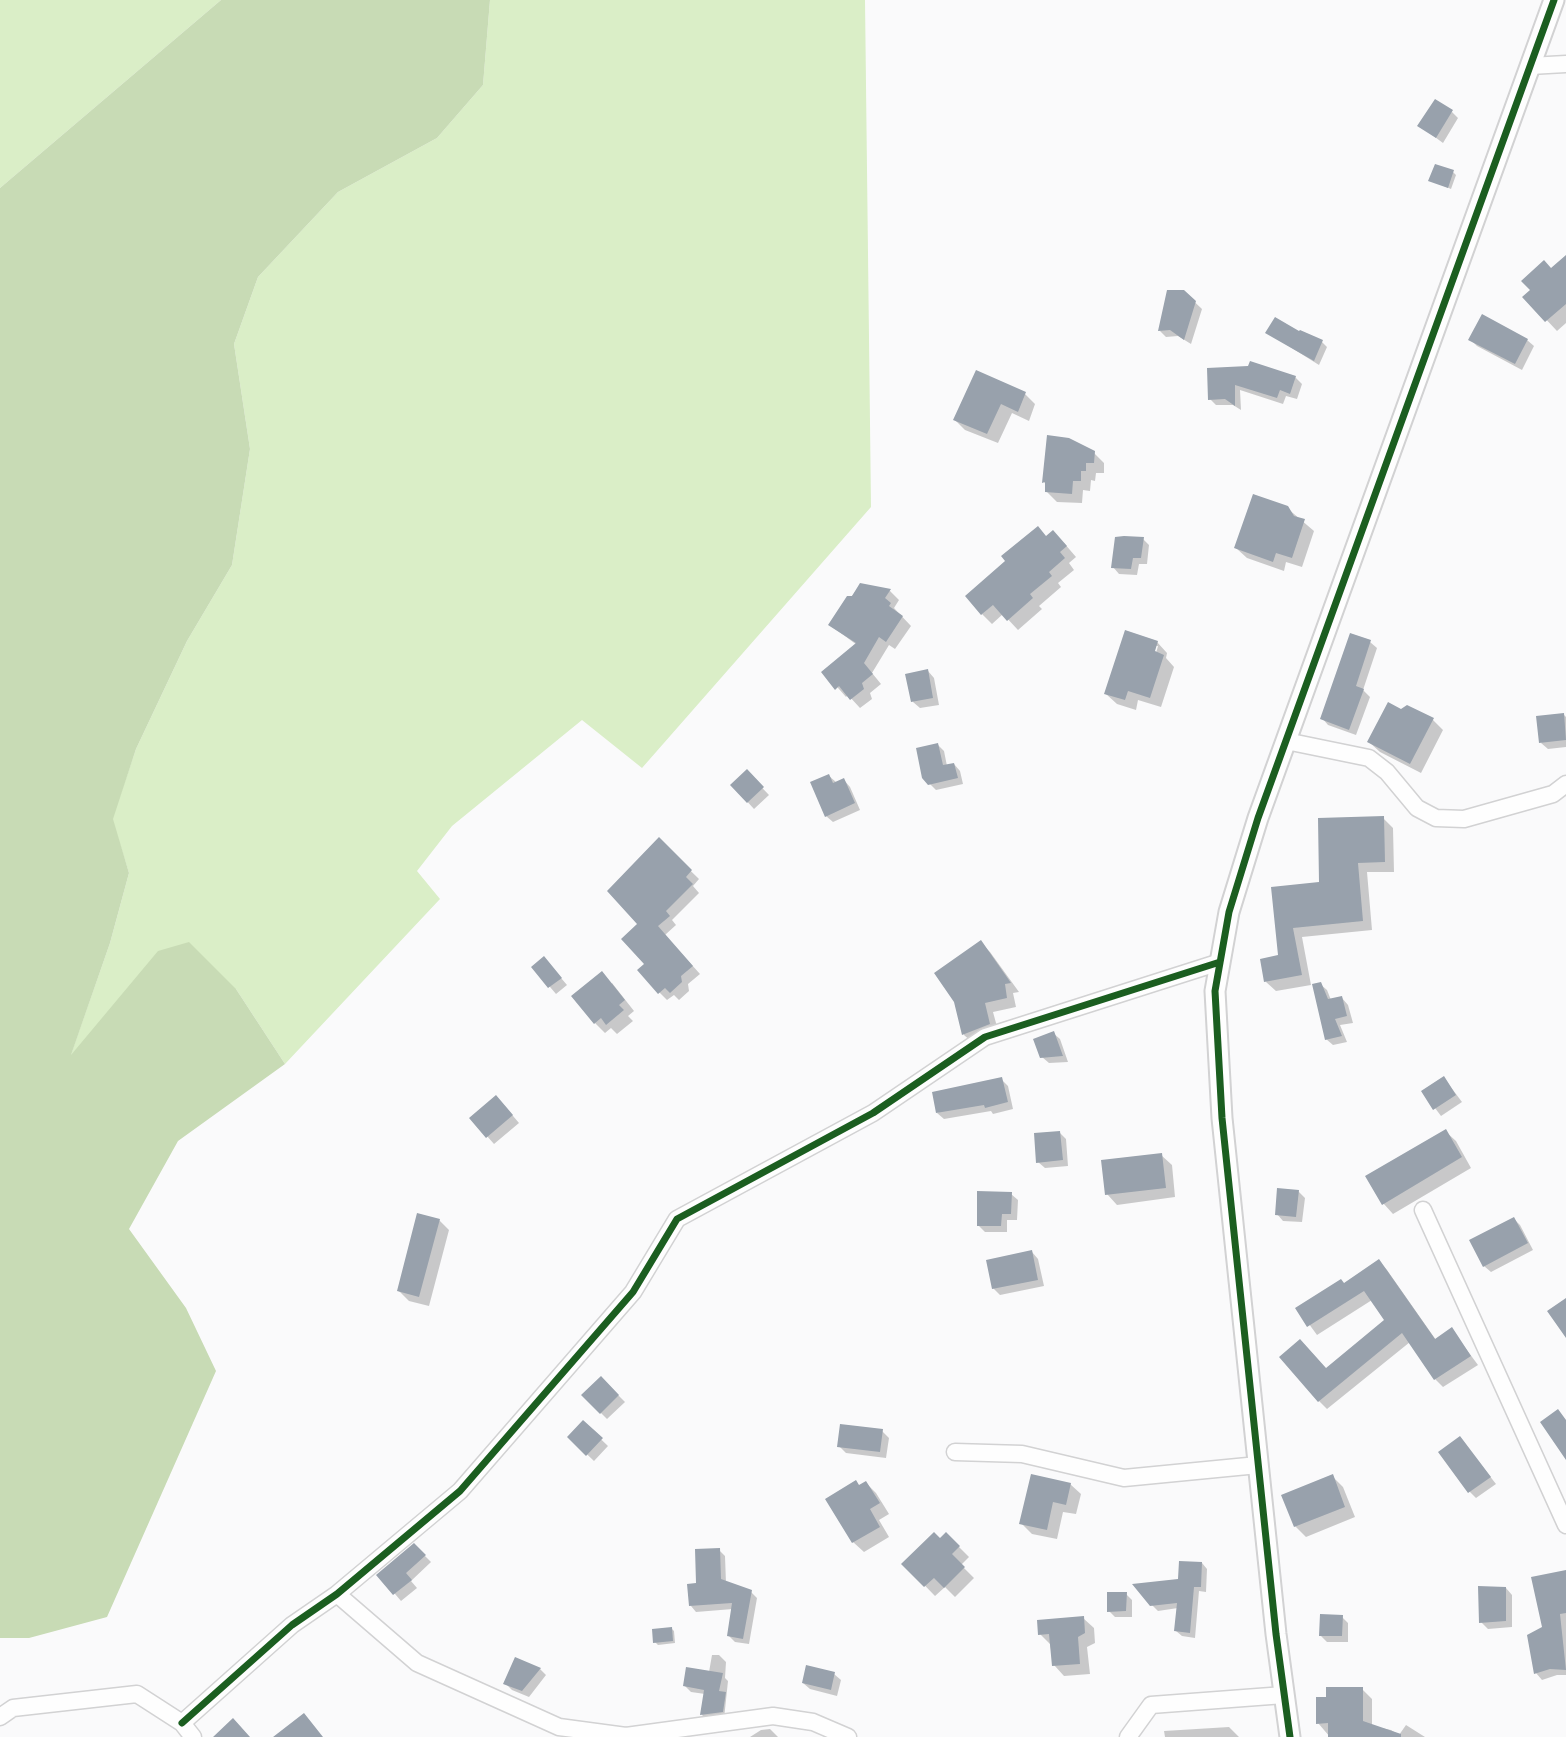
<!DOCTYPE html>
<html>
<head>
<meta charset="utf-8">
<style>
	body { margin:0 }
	canvas { display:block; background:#fafafb }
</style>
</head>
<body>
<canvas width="1566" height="1737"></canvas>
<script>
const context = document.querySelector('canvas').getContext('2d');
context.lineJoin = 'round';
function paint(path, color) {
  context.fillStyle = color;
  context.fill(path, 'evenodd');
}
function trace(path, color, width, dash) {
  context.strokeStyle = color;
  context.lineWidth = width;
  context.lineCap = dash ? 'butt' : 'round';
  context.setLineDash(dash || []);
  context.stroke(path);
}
paint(new Path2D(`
	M0,0H221L0,188Z
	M490,0H865L871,507L642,768L582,720L452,826L417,871L440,899L285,1064L236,989L70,1057L110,943L129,873L112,819L136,749L187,641L232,565L250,449L234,344L258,277L338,192L437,138L483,85Z`), '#daeec7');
paint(new Path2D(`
	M221,0H490L483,85L437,138L338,192L258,277L234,344L250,449L232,565L187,641L136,749L113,819L129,873L110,943L71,1055L158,951L189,942L236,989L285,1064L178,1141L129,1229L186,1308L216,1371L107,1617L29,1638H0V188Z`), '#c8dbb5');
paint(new Path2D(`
	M1452,112L1458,118L1443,143L1420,126Z
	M1453,172L1456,175L1451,189L1430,180Z
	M1566,265V323L1557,331L1525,297L1551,270Z
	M1183,291L1202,309L1191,344L1178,336L1166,337L1160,331Z
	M1268,333L1300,334L1322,342L1327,347L1319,365Z
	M1471,340H1527L1534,346L1522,370L1477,346Z
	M1209,370L1295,377L1302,384L1297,399L1286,396L1283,404L1240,390L1241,410L1233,405H1216L1210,399Z
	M1025,394L1035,404L1029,421L1012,413L998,443L965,430L955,420Z
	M1094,453L1104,463V473H1096L1095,481L1091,480L1090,491L1083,490L1082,503L1057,502L1047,492V486L1044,482Z
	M1287,508L1314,531L1302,567L1286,562L1284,571L1247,558L1236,548Z
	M1143,539L1149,545L1147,564H1139L1137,575L1119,574L1113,567Z
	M1064,543L1076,557L1069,563L1074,570L1058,583L1061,587L1039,606L1042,609L1018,630L1003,614L992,624L982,614Z
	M861,584L890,591L899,600L894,608L911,626L895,649L889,645L872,673L881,684L870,693L872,699L860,708L848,695L846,697L824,672L857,645L830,625Z
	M1157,642L1167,653L1166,658L1174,667L1161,707L1138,700L1136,710L1117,704L1106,694ZM1154,646H1158L1154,660Z
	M1370,642L1377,648L1363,690L1370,697L1356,735L1328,725L1322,718Z
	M928,671L934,678L939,705L920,708L913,702Z
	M1401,712L1433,720L1443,730L1421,773L1380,752L1369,742Z
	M1564,715L1566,717V747L1548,749L1541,743Z
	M938,745L944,751L947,766L954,764L960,771L963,784L936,790L929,783Z
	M747,772L769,795L754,809L732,785Z
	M829,776L836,782L844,780L850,787L860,810L833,822L826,816Z
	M1383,818L1393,828L1394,872H1367L1372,930L1302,937L1311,985L1276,991L1266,982L1280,957L1273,889L1321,884Z
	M659,840L699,879L693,886L699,893L672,920L676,925L665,935L700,974L688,984L689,991L679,1000L674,995L667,1000L659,992L647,964L639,924Z
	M980,942L990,952L1019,992L1013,993L1016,1007L993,1012L999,1034L974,1044L964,1035L956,1002Z
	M550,965L567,985L556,994L533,967Z
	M612,983L634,1011L628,1016L633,1021L617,1034L611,1028L605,1033L595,1023Z
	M1320,984L1327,990L1331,1000L1342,998L1348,1005L1353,1023L1340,1025L1347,1042L1333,1045L1326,1039Z
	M1053,1033L1060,1039L1068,1062L1049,1063L1042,1057Z
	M1444,1078L1462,1102L1441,1116L1423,1092Z
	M1001,1079L1008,1086L1013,1109L993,1114L991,1111L944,1119L937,1113Z
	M502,1103L519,1123L494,1144L471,1118Z
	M1445,1131L1456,1141L1471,1168L1393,1214L1383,1203Z
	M1060,1133L1066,1139L1068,1166L1045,1168L1038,1162Z
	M1161,1155L1172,1165L1175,1197L1117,1205L1107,1194Z
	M1298,1191L1305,1198L1302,1222L1283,1221L1277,1214Z
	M1011,1194L1018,1200L1017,1220H1007V1232H985L978,1225Z
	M1514,1219L1520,1225L1533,1250L1491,1272L1484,1266Z
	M439,1220L449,1230L429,1306L409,1301L399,1291Z
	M1032,1252L1038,1259L1044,1286L1000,1295L993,1288Z
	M1379,1261L1387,1270L1436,1340L1452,1330L1478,1365L1443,1387L1435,1379L1410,1342L1327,1409L1319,1401L1326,1370L1387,1321L1372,1300L1317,1335L1298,1309L1345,1285Z
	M601,1378L625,1402L607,1419L583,1395Z
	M583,1422L608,1446L594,1461L569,1437Z
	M882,1431L889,1438L886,1458L846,1453L839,1446Z
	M1460,1438L1496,1484L1476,1498L1470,1492Z
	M1332,1476L1343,1487L1355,1517L1306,1537L1295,1526L1283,1496Z
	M866,1483L876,1493L889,1514L879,1520L889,1537L864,1552L853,1542L860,1486Z
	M1070,1484L1081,1494L1076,1514L1063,1512L1057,1539L1032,1534L1021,1523Z
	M946,1534L969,1557L961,1565L974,1578L955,1597L945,1587L935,1596L904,1564Z
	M414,1545L431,1562L411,1581L417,1588L401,1601L379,1575Z
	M719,1550L725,1556L726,1583L751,1592L757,1598L749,1644L735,1642L729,1636L733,1609L696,1612L691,1606L698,1585Z
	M1202,1563L1207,1569L1206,1592L1199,1591L1195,1638L1182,1636L1176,1631L1178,1608L1158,1611L1152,1605Z
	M1566,1574V1675H1557L1542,1680L1536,1673L1544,1628Z
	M1506,1588L1512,1595V1627L1488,1629L1481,1622Z
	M1126,1594L1132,1600V1617H1115L1109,1611Z
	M1342,1617L1348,1623V1642H1327L1321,1636Z
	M1083,1618L1094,1628L1095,1643L1087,1647L1090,1674L1064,1676L1054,1665L1050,1644L1040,1634Z
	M671,1628L674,1631L675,1643L658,1645L655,1642Z
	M712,1655H719L726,1662L725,1678L728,1681L724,1719L708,1721L702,1715L705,1694L691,1692L685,1686L709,1672Z
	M540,1669L546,1675L529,1697L512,1690L505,1683Z
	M834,1674L841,1680L837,1696L810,1689L803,1683Z
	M1362,1689L1372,1699V1726L1391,1730L1399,1735L1406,1725L1425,1737H1330L1318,1723L1328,1699Z
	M1229,1727L1239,1737H1165L1164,1731Z
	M770,1729L778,1737H750L761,1730Z`), '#0003');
paint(new Path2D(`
	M1435,99L1453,110L1436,138L1417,126Z
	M1435,164L1454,170L1448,188L1428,181Z
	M1566,255V304L1545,322L1522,297L1530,290L1521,281L1544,260L1551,268Z
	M1167,290H1184L1196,301L1184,340L1170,330L1158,331Z
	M1482,314L1528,339L1515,364L1468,340Z
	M1275,317L1299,331L1300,330L1323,340L1314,361L1265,333Z
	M1250,361L1296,376L1290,394L1280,390L1277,398L1235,385V406L1225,399L1208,400L1207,368L1248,366Z
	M976,370L1026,392L1018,412L1001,404L987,434L953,420Z
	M1047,435L1069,438L1095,451L1094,463H1086V471H1081V481H1073L1072,494L1045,492V482L1042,483Z
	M1253,494L1288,506L1294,516L1305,519L1292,558L1276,553L1273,562L1234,548Z
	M1038,526L1046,536L1053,530L1067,546L1060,552L1065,558L1049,572L1052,576L1030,594L1033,598L1007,621L993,605L981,615L965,596L1005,561L1001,556Z
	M1124,536L1144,537L1141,558H1133L1131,569L1111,568L1115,537Z
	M860,583L891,589L885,598L891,603L889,606L903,616L886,642L879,637L864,663L873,674L862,683L864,689L850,700L839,686L835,690L821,672L856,643L828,625L847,596H852Z
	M1125,630L1158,641L1155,651L1164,655L1150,698L1128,691L1125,700L1104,694Z
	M1350,633L1371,640L1356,686L1364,689L1349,730L1320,719Z
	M928,669L933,698L911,702L905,674Z
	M1388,702L1401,709L1407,705L1434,718L1410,764L1367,742Z
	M1564,713L1566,740L1539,743L1536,716Z
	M938,743L943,765L954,763L958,778L928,785L922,778L916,748Z
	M747,769L764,787L747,803L730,785Z
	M829,774L833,783L844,778L855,803L825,817L810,782Z
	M1384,816L1385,862L1358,863L1363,921L1293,928L1302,975L1264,982L1260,959L1278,955L1271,887L1319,882L1318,818Z
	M659,837L692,870L686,877L693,884L666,911L670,916L658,926L693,966L681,976L682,982L670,993L665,988L658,994L637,970L644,964L621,939L637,924L607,891Z
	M981,940L1011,983L1005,984L1007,998L985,1003L990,1024L962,1035L954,1002L934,973Z
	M544,956L562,978L548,988L531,967Z
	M602,971L625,1000L619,1005L624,1010L606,1025L601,1018L594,1024L571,996Z
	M1321,982L1328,999L1342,996L1347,1016L1335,1019L1342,1036L1325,1040L1312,984Z
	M1054,1031L1063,1056L1040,1058L1033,1039Z
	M1444,1076L1456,1095L1433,1110L1421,1091Z
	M1002,1077L1008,1102L985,1108L984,1105L936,1113L932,1092Z
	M496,1095L513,1115L486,1138L469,1118Z
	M1446,1129L1462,1157L1382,1205L1365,1176Z
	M1060,1131L1063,1160L1036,1163L1034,1133Z
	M1162,1153L1166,1188L1105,1195L1101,1160Z
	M1277,1188L1299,1190L1296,1217L1275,1215Z
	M977,1191L1012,1192L1011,1214H1002L1001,1226H977Z
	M417,1213L440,1219L419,1297L397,1291Z
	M1514,1217L1528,1243L1483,1267L1469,1240Z
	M1032,1250L1038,1280L992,1289L986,1260Z
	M1379,1259L1435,1339L1452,1327L1471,1356L1434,1380L1402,1333L1318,1402L1279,1357L1300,1339L1326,1368L1384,1320L1364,1291L1307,1327L1295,1308L1341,1279L1344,1283Z
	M1566,1298V1338L1547,1311Z
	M601,1376L619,1395L600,1414L581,1395Z
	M1558,1409L1566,1420V1460L1540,1422Z
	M583,1420L603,1438L586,1456L567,1437Z
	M840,1424L883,1429L880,1452L837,1447Z
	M1460,1436L1491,1477L1468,1493L1438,1452Z
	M1031,1474L1071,1483L1066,1505L1053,1502L1047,1530L1019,1524Z
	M1333,1474L1345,1507L1294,1527L1281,1495Z
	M856,1480L859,1485L866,1481L880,1503L870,1509L880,1527L852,1543L825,1499Z
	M934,1532L940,1538L946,1532L960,1546L952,1554L965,1567L944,1588L934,1578L924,1587L901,1564Z
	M414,1543L426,1555L406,1573L412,1580L393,1595L376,1575Z
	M720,1548L721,1579L752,1590L743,1639L727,1636L732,1603L689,1606L687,1584L696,1583L695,1549Z
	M1179,1561L1202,1562L1201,1587H1194L1190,1633L1174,1631L1177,1603L1150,1606L1132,1584L1178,1579Z
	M1566,1570V1613L1560,1614L1566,1670L1550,1669L1534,1674L1527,1635L1542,1627L1531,1577Z
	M1478,1586L1506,1587V1621L1479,1623Z
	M1107,1592H1127L1126,1611L1107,1612Z
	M1320,1614L1343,1615L1342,1636H1319Z
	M1084,1616L1085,1633L1078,1637L1080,1664L1052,1666L1049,1634L1038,1635L1037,1620Z
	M672,1627L673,1641L653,1643L652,1629Z
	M515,1657L541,1668L522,1691L503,1684Z
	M806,1665L835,1672L831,1690L802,1683Z
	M686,1667L723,1673L719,1691L726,1692L723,1712L700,1715L704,1690L683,1686Z
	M1326,1687H1363V1721L1401,1734V1737H1328V1723L1316,1724V1697H1326Z
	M304,1713L323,1737H273Z
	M233,1718L250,1737H213Z`), '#98a1ac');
const minor = new Path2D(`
	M1530,66L1566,64
	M1286,741L1369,758L1387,772L1417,808L1436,818L1464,819L1553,794L1566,784
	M1423,1210L1566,1525
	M955,1452L1022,1454L1124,1478L1258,1465
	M337,1594L417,1663L559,1727L626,1736L773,1716L813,1722L848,1737
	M0,1717L13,1708L137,1694L182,1723L193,1737
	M182,1723L292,1625L337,1594L460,1491L633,1292L677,1219L873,1113L985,1037L1220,962
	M1128,1737L1151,1705L1284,1695`);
const tertiary = new Path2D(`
	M1290,1737L1276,1634L1222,1118L1215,991L1229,912L1258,818L1554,0`);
trace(minor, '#d2d2d3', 19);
trace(tertiary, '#d2d2d3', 23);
trace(minor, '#fefefe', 16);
trace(tertiary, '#fefefe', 19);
trace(new Path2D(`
	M182,1723L292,1625L337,1594L460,1491L633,1292L677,1219L873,1113L985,1037L1220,962
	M1290,1737L1276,1634L1222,1118L1215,991L1229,912L1258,818L1554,0`), '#1b5e20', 7);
</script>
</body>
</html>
